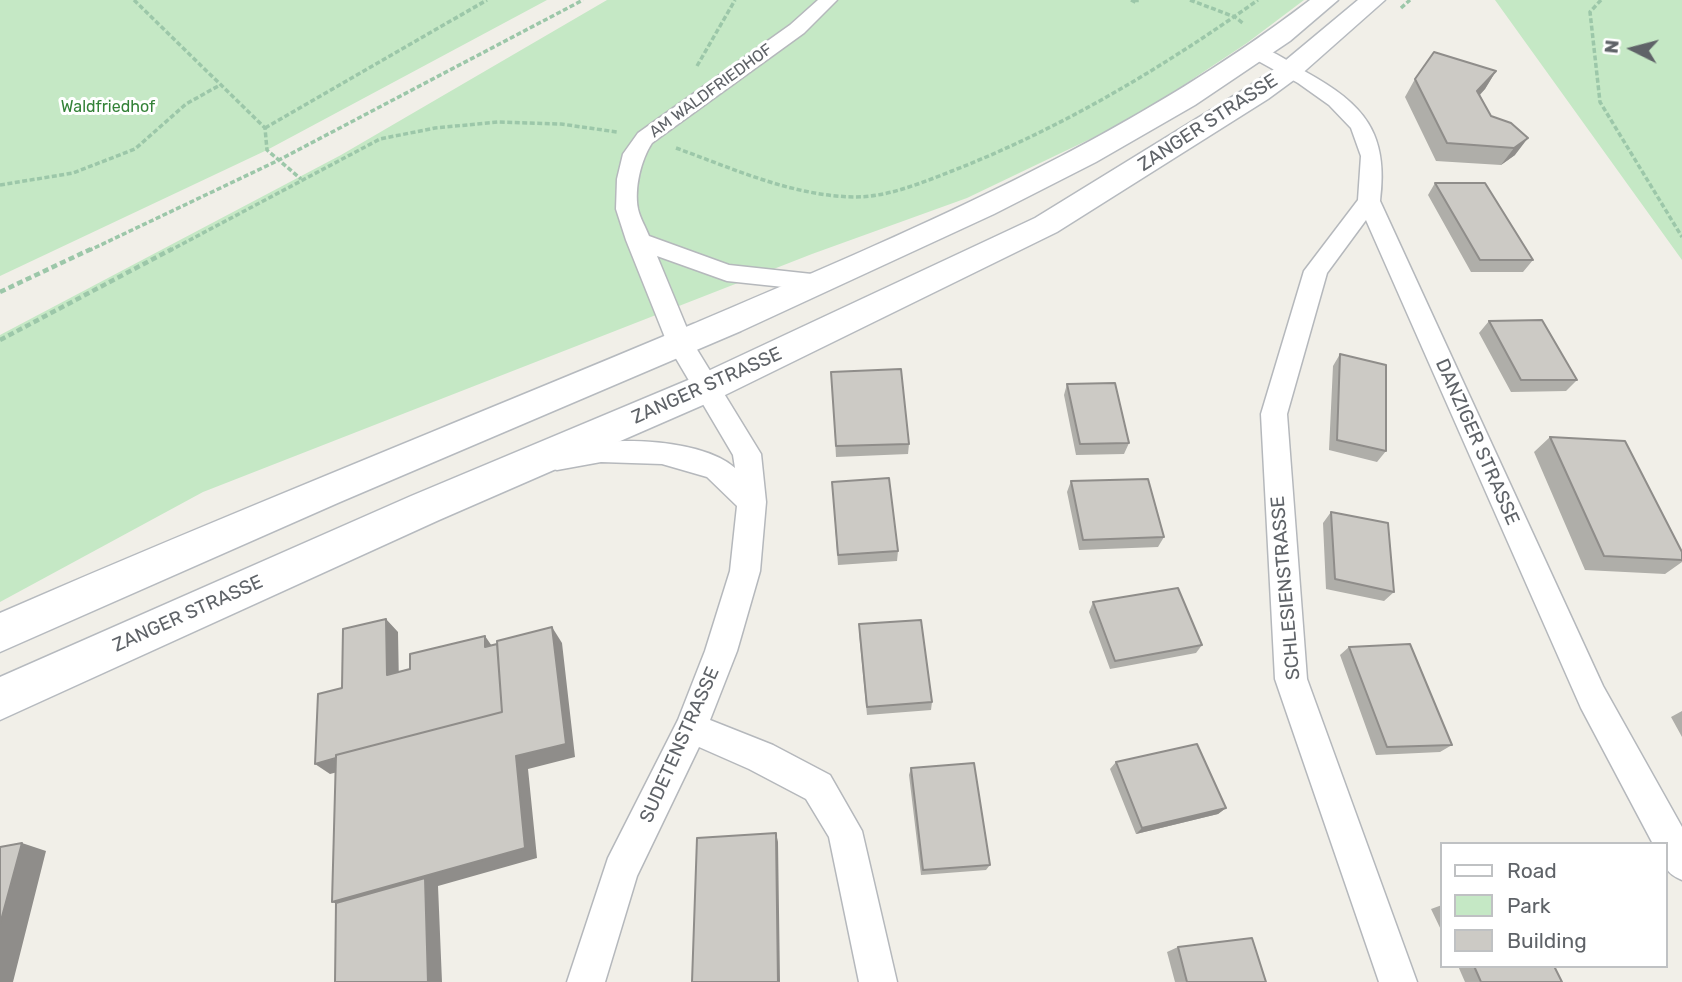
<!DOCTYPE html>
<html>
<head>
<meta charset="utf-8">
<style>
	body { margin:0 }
	#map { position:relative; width:1682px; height:982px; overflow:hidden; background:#f1efe8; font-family:Rubik,sans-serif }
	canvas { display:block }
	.legend { position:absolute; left:1440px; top:842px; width:228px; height:126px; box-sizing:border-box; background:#fff; border:2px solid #bfc1c3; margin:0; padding:9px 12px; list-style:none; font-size:21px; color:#5f6368 }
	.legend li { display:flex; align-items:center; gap:14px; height:35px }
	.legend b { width:35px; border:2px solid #bfc1c3 }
	.north { position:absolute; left:1598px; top:14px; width:70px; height:70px; -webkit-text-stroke:5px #fff; paint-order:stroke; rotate:276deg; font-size:19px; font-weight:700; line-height:28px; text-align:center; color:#5f6368 }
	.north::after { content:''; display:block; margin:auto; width:24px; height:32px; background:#5f6368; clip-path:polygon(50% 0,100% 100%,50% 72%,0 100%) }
</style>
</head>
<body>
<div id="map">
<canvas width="1682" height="982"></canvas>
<ul class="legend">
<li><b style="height:9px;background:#fff"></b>Road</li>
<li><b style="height:19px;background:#c5e8c5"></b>Park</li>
<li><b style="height:19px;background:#cccac5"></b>Building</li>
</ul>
<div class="north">N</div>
</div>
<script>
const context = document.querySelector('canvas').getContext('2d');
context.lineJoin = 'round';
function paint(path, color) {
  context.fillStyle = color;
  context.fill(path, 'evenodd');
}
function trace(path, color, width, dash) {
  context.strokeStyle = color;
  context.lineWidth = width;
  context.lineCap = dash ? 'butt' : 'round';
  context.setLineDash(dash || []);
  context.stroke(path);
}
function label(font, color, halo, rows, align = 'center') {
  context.font = font + ' Rubik,sans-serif';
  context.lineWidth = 6;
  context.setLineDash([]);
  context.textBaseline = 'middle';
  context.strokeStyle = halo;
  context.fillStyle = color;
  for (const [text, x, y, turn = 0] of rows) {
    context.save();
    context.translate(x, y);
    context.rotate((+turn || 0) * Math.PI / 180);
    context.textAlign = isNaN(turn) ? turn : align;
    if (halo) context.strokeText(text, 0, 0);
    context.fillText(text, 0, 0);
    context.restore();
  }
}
paint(new Path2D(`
	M0,0H547L267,150L0,276Z
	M607,0H1304L1247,43L1134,118L967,198L812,254L203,492L0,602V335L341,155Z
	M1495,0H1682V260Z`), '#c5e8c5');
const street = new Path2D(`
	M818,0H837L804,33L652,143C641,160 634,188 638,209C640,218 646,228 649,236L729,265L821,275L829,277L833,283L829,289L821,291L727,281L657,256L693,343L761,454L766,502L760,571L737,651L710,720L773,745L830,775L862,831L897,982H859L829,837L806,799L749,769L699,747L637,876L605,982H567L608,858L678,720L705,651L730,571L737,506L707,477L662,464L601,462L557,470L547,467L543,459L547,451C593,436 698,435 735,468L733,455L668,345L626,240L616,209L617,179L623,154L638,133L790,25Z
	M1258,47C1275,51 1291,63 1306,72C1364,104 1389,133 1380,201L1603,686L1682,827V880C1661,871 1666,864 1666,844H1653L1581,708L1366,220L1327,273L1287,414L1307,679L1417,982H1379L1275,679L1261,414L1304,271L1358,200L1361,156L1351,128L1329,105L1298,83L1251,57L1248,53Z`);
const secondary = new Path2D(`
	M1310,0H1338L1290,41L1195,105L1096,162L994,214L741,331L340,502L0,652V613C229,513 462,421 693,324C907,233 1125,142 1310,0Z
	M1358,0H1385L1298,77L1268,99L1057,232L719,398L439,520L0,720V677L411,496L693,378L1035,218L1248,87L1280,65Z`);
trace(street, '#b5b8bc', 3);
trace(secondary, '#b6babf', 3);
trace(new Path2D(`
	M134,0L265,128L267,150L301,179
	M1131,0L1137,3V0
	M1190,0L1235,17L1244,24
	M1601,0L1590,12L1600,102L1682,237
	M1401,8L1410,0
	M697,66L735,0
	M265,128L487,0
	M676,148C734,169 792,196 855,197C888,197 921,183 952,171C1062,128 1162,68 1258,0
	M0,185L73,173L135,149L186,104L220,85
	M88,251L277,161L583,0
	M169,251L380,139L435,128L498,122L561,124L617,132`), '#9cc7a9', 3.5, [5, 2.5]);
trace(new Path2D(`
	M0,292L91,249
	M0,340L172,249`), '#9cc7a9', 4.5, [6, 3.5]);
paint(street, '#fff');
paint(secondary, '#fff');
paint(new Path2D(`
	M1496,71L1485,89L1480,95L1491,116L1511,123L1515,155L1501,165L1436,161L1405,97L1415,79Z
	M1435,183L1533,260L1523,272H1471L1428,195Z
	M1489,321L1577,380L1566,391L1511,392L1479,333Z
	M1340,354L1386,451L1377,462L1329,450L1333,366Z
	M832,383L909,444L908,454L836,457Z
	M1067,384L1129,443L1124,454L1076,455L1064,395Z
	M1550,437L1682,552V562L1665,574L1585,570L1534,452Z
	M1071,481L1164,537L1158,547L1079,550L1067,492Z
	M832,482L898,551L897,561L838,565Z
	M1331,512L1394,592L1384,601L1326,589L1323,523Z
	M1093,602L1202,645L1196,653L1110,669L1089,612Z
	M859,624L932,702L931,710L867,715L859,633Z
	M1349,647L1452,745L1440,752L1376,755L1340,655Z
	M1682,711V737L1671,717Z
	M1116,762L1226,808L1218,814L1136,834L1110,769Z
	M911,768L990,865L986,870L921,875L909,775Z
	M1442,905V932L1431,909Z
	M1178,947L1266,982H1175L1167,952Z
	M1458,966H1554L1562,982H1465Z`), '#afaea9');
paint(new Path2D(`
	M1496,71L1485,89L1467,108L1477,91Z
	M1528,138L1515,155L1501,165L1514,148Z
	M386,619L398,632L399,686L387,675Z
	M552,627L562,643L575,757L528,769L537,858L438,886L442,982H428L352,910L332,902L516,756Z
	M485,636L494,649L485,647Z
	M505,715L514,726L330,774L315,764Z
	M1226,808L1218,814L1136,834L1142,828Z
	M776,833L778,842L780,982H778Z
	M22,843L46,851L13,982H0V924Z`), '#8f8d8a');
const building = new Path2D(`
	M1434,52L1496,71L1477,91L1491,116L1511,123L1528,138L1514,148L1447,143L1415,79Z
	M1435,183H1485L1533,260H1480Z
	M1542,320L1577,380H1521L1489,321Z
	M1340,354L1386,365V451L1337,440Z
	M901,369L909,444L836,446L831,372Z
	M1115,383L1129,443L1080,444L1067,384Z
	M1550,437L1625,441L1682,552V560L1604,556Z
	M889,478L898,551L838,555L832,482Z
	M1148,479L1164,537L1083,540L1071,481Z
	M1331,512L1388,523L1394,592L1335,579Z
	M1178,588L1202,645L1115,661L1093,602Z
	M386,619L387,675L410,669V654L485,636V647L497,644L502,712L336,755V758L315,764L318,694L342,688L343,629Z
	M921,620L932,702L867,707L859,624Z
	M552,627L566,744L516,756L525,848L332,902L336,755L502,712L497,641Z
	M1410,644L1452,745L1387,747L1349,647Z
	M1197,744L1226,808L1142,828L1116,762Z
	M974,763L990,865L923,870L911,768Z
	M776,833L778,982H692L697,838Z
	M22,843L0,924V847Z
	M425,878L428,982H335L336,903Z
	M1252,938L1266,982H1187L1178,947Z
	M1474,966H1554L1562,982H1481Z`);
paint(building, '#cccac5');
trace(building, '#8f8d8a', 2);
label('16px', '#5f6368', '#fff', [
	["AM WALDFRIEDHOF",711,91,-36]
]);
label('16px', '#348238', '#fff', [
	["Waldfriedhof",108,107]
]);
label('19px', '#5f6368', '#fff', [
	["ZANGER STRASSE",1208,123,-33],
	["ZANGER STRASSE",707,386,-24],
	["DANZIGER STRASSE",1477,442,66],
	["SCHLESIENSTRASSE",1286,588,-95],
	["ZANGER STRASSE",188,614,-24],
	["SUDETENSTRASSE",680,745,-66]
]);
</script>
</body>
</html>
